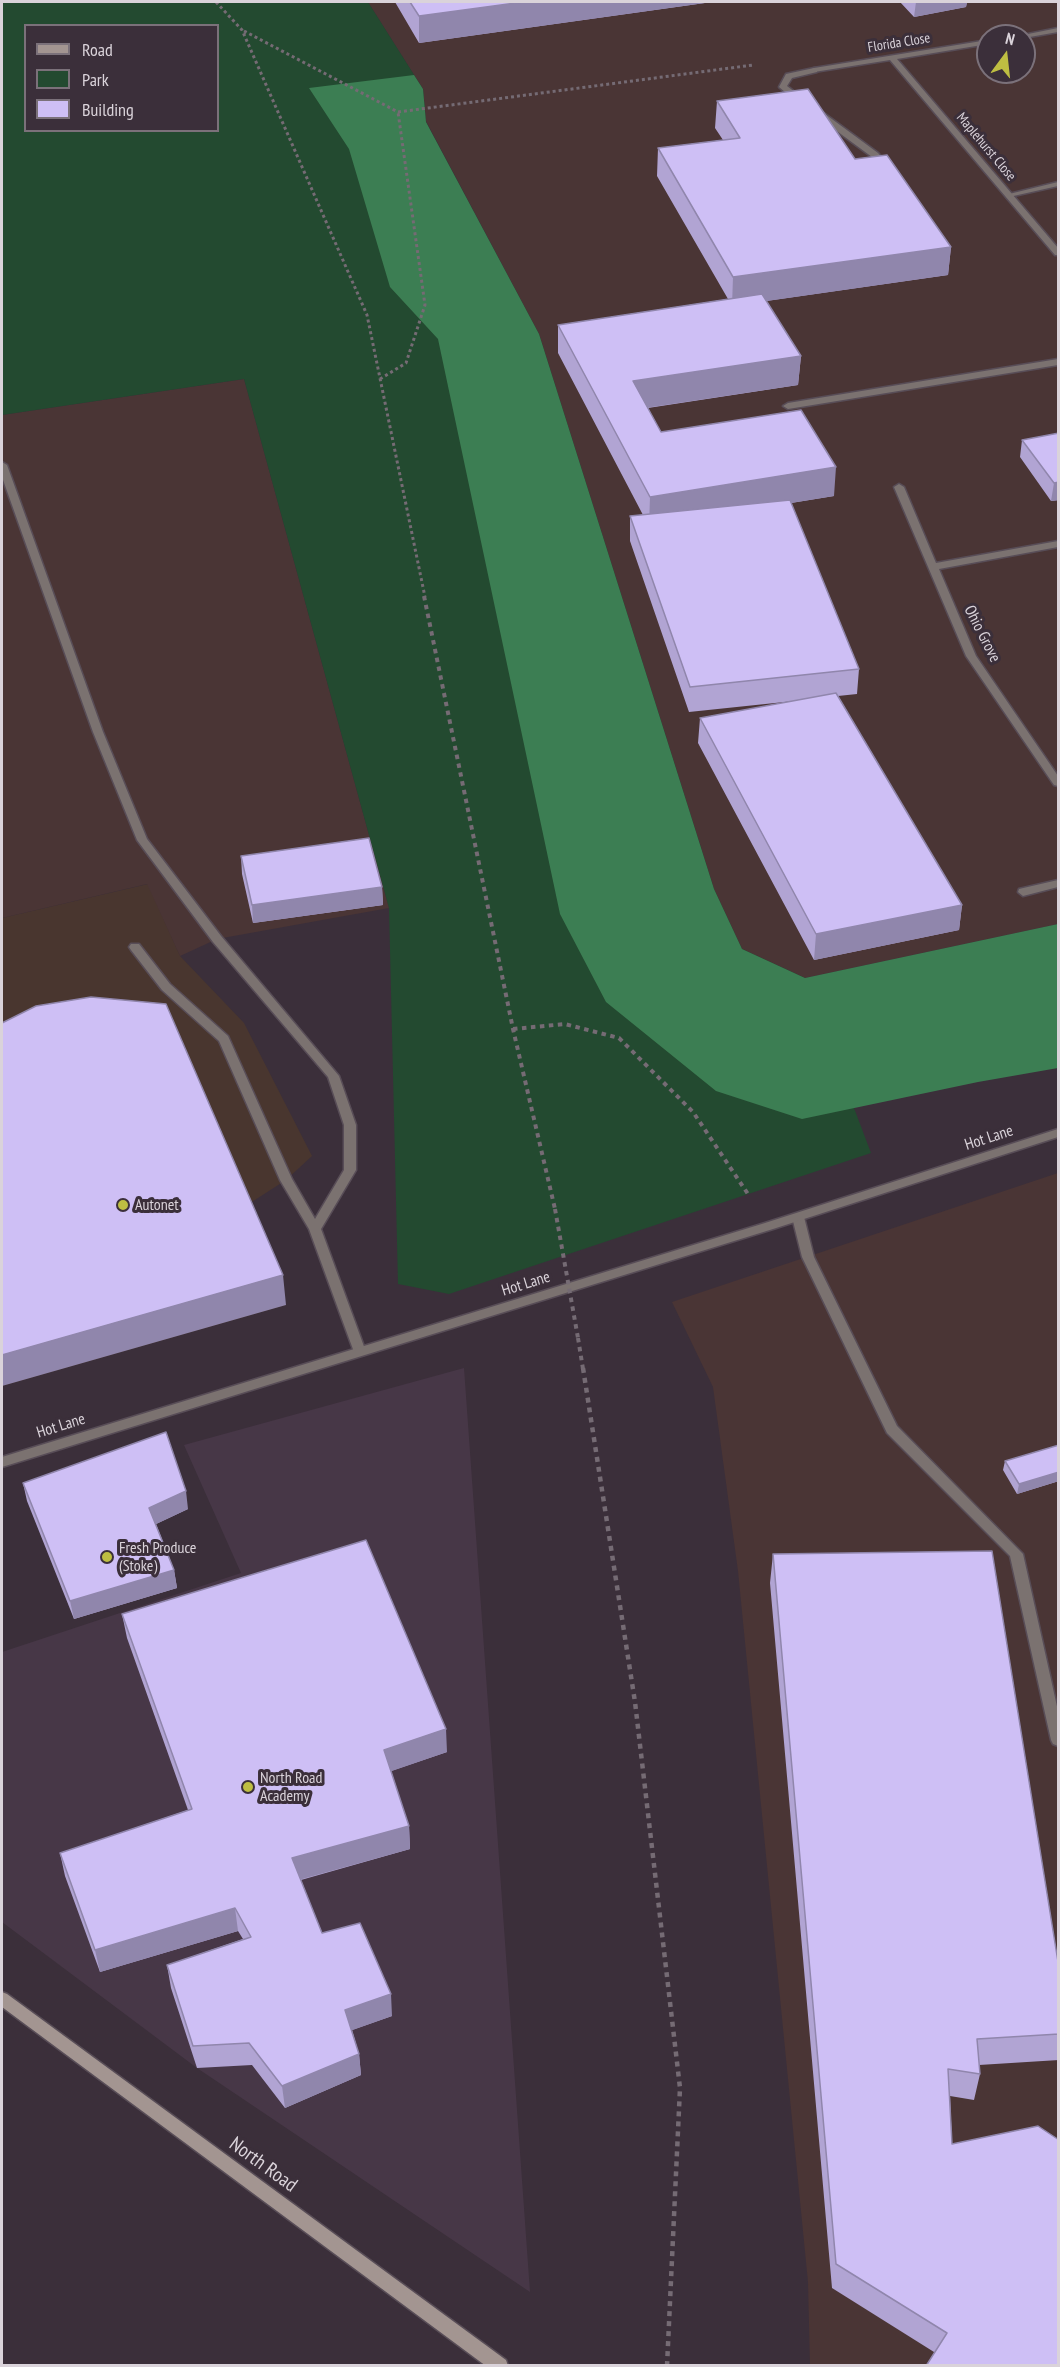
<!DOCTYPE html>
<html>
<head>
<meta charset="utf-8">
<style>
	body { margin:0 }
	#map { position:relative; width:1060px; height:2367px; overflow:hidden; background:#3b2f3a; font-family:"PT Sans Narrow",sans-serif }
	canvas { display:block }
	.frame { position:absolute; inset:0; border:3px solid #dad3da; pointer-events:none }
	.legend { position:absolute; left:24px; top:24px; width:195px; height:108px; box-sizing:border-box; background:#3b2f3a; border:2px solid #7b717a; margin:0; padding:8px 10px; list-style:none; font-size:18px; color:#dad3da }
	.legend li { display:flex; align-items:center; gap:12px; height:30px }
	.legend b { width:30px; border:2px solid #7b717a }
	.north { position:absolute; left:976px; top:24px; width:60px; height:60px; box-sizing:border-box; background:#3b2f3a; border:2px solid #7b717a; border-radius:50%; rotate:15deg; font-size:16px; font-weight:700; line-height:24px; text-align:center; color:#dad3da }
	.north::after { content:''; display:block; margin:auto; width:21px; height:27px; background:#bebe42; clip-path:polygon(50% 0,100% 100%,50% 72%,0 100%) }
</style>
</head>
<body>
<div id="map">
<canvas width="1060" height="2367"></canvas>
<div class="frame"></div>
<ul class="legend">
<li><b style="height:8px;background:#a39591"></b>Road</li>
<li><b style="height:16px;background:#234a30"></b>Park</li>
<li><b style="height:16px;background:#cebff5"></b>Building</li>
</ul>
<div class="north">N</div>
</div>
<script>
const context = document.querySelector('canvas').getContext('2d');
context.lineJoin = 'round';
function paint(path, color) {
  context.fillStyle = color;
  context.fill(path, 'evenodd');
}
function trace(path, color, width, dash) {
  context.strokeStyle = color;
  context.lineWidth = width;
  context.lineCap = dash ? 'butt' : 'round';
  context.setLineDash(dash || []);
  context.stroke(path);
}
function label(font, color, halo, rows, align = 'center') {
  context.font = font + ' "PT Sans Narrow",sans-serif';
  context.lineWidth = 6;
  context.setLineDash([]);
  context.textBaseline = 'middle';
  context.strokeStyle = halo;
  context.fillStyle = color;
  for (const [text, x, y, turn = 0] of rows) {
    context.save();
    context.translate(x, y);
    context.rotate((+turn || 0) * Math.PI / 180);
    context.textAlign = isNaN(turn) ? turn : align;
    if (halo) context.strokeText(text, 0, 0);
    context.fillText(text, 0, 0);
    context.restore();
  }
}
paint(new Path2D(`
	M148,884L180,956L244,1023L312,1156L286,1180L244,1207L286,1305L2,1386V918Z`), '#49362f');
paint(new Path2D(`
	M368,2H1058V924L805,978L742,949L714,889L539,334L426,121L423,89ZM988,36H1024V72H988Z
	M244,379L389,908L217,939L180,956L147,884L2,918V415Z
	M1058,1173V2365H810L808,2282L738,1571L713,1387L672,1302Z`), '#4a3535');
paint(new Path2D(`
	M464,1368L530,2292L197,2068L2,1922V1652L241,1573L184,1445Z`), '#473747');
paint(new Path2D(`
	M2,2H368L423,89L426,122L539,334L714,889L742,949L805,978L871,1153L449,1294L398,1284L389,908L244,379L2,415ZM26,26H218V130H26Z`), '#234a30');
paint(new Path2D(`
	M414,75L423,89L426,122L539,334L714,889L742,949L805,978L1058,924V1068L978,1082L802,1119L716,1091L606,1002L560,914L438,339L390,287L349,149L309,88Z`), '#3c7e53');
const service = new Path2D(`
	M814,68H817V72L792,78L787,86L804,99V103H798L779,87L786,74Z
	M815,111H821L878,153L889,165V169H883L872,157L815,115Z
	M1058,182V186L1009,197L1005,195Z
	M1058,359V365L788,409L783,406L788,403Z
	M2,462L7,465L103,732L147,839L221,936L339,1076L356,1125V1170L321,1229L366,1352L364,1355H356L354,1352L309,1229L280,1180L219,1041L162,990L131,950L129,947L131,944H139L170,984L228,1036L292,1179L315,1219L344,1170V1125L328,1077L213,942L137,840L93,732L2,477Z
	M798,1213L804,1217L814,1257L897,1426L1023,1554L1058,1711V1746L1053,1744L1051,1740L1010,1556L887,1433L802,1257L792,1217Z`);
const minor = new Path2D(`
	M1058,28V32L1024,38V36H1018Z
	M988,40V44L897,59L1058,248V255H1055L890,60L814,72L810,70L814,68Z
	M899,484L904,487L936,563L1058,541V547L939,569L976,656L1058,776V786L1054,785L966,656L894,487Z
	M1058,880V887L1023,896L1018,892L1019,889Z
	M1058,1129V1137L773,1229L2,1467V1457L765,1223Z`);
const secondary = new Path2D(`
	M2,1992L7,1994L506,2360L508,2366H486L2,2007Z`);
trace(service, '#584d57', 3);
trace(minor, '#584d57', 3);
trace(secondary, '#584d57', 3);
trace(new Path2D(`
	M216,2L242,30L367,315L425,597
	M244,31L398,112L753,65
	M380,379L406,363L425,305L398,112`), '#756b74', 3, [3, 3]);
trace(new Path2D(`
	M424,596L513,1029L555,1209
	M513,1029L565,1024L619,1038L693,1112L748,1194
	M578,1338L583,1369`), '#756b74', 4, [4.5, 4.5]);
trace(new Path2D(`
	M583,1368L635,1702L680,2088L667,2366`), '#756b74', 4.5, [5, 5]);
paint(service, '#7b7270');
paint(minor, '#7b7270');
paint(secondary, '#a39591');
trace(new Path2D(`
	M555,1209L578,1338`), '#756b74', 4, [4.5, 4.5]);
paint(new Path2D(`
	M395,2H712L419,43Z
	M900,2H967L966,7L914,17Z
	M717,101L855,159L951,247L948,275L766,301L801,356L798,385L648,408L661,432L834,496L791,503L859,669L857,694L838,696L962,905L959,930L814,960L698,743L700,718L794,701L689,712L630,541V516L643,515L558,353V325L728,299L657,176L658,148L723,140L715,128Z
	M1059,433V500L1051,501L1020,457L1022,440Z
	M241,856L382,887L383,905L253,923L242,874Z
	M1059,1445V1481L1017,1494L1003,1470L1005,1461Z
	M23,1483L188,1509L156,1524L174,1570L177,1588L74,1619L27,1501Z
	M773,1554L1059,1968V2060L979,2065L980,2074L974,2100L950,2096L952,2144L1059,2366L934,2352L832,2288L770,1583Z
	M122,1614L447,1752L391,1771L409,1826L410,1849L301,1880L322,1933L392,2016L352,2030L359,2054L361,2075L285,2108L252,2065L197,2068L171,1988L167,1965L243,1939L238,1931L100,1972L65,1876L60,1853L188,1810L127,1638Z`), '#b1a4d3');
paint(new Path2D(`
	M523,2H712L419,43V16Z
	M916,2H967L966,7L914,17Z
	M951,247L948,275L732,306L733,277Z
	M801,356L798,385L632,410L633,381Z
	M836,467L834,496L649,526L650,497Z
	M1059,482V500L1051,501L1054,483Z
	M382,887L383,905L253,923L252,905Z
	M962,905L959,930L814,960L816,934Z
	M283,1275L286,1305L2,1386V1355Z
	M1059,1472V1481L1017,1494L1019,1484Z
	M186,1491L188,1509L152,1526L149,1508Z
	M174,1570L177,1588L74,1619L70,1601Z
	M446,1729L447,1752L386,1773L384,1750Z
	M409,1826L410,1849L295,1881L292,1858Z
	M235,1908L238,1931L100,1972L95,1950Z
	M391,1994L392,2016L347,2032L345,2010Z
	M359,2054L361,2075L285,2108L282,2086Z`), '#9086ac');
const building = new Path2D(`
	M410,2H523L419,16Z
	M808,89L855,159L887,155L951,247L733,277L658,148L740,138L717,101Z
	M762,294L801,356L633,381L661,432L801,410L836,467L650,497L558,325Z
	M1059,433V482L1054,483L1022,440Z
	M790,500L859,669L690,687L630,516Z
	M836,693L962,905L816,934L700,718Z
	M369,838L382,887L252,905L241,856Z
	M91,997L166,1004L283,1275L2,1355V1023L36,1006Z
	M166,1432L186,1491L149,1508L174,1570L70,1601L23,1483Z
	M1059,1445V1472L1019,1484L1005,1461Z
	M366,1540L446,1729L384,1750L409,1826L292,1858L322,1933L360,1923L391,1994L345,2010L359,2054L282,2086L249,2043L193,2046L167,1965L251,1937L235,1908L95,1950L60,1853L192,1809L122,1614Z
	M992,1551L1059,1968V2034L977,2039L980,2074L948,2069L952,2144L1038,2126L1059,2140V2366H926L947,2333L836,2264L773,1554Z`);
paint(building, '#cebff5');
trace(building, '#9086ac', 1.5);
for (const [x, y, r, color] of [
	[123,1205,6,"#bebe42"],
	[107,1557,6,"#bebe42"],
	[248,1787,6,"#bebe42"]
]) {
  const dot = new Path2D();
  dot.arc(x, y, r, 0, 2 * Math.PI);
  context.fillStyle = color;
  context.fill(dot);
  trace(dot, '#3b2f3a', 2);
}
label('14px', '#dad3da', '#3b2f3a', [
	["Florida Close",899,43,-9],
	["Maplehurst Close",986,147,50]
]);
label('16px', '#dad3da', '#3b2f3a', [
	["Ohio Grove",982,634,63],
	["Hot Lane",989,1138,-18],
	["Hot Lane",526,1284,-17],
	["Hot Lane",61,1426,-17]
]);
label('16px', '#dad3da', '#3b2f3a', [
	["Autonet",135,1205],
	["Fresh Produce",119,1548],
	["(Stoke)",119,1566],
	["North Road",260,1778],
	["Academy",260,1796]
], 'left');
label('20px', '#dad3da', '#3b2f3a', [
	["North Road",263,2165,36]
]);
</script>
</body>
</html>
